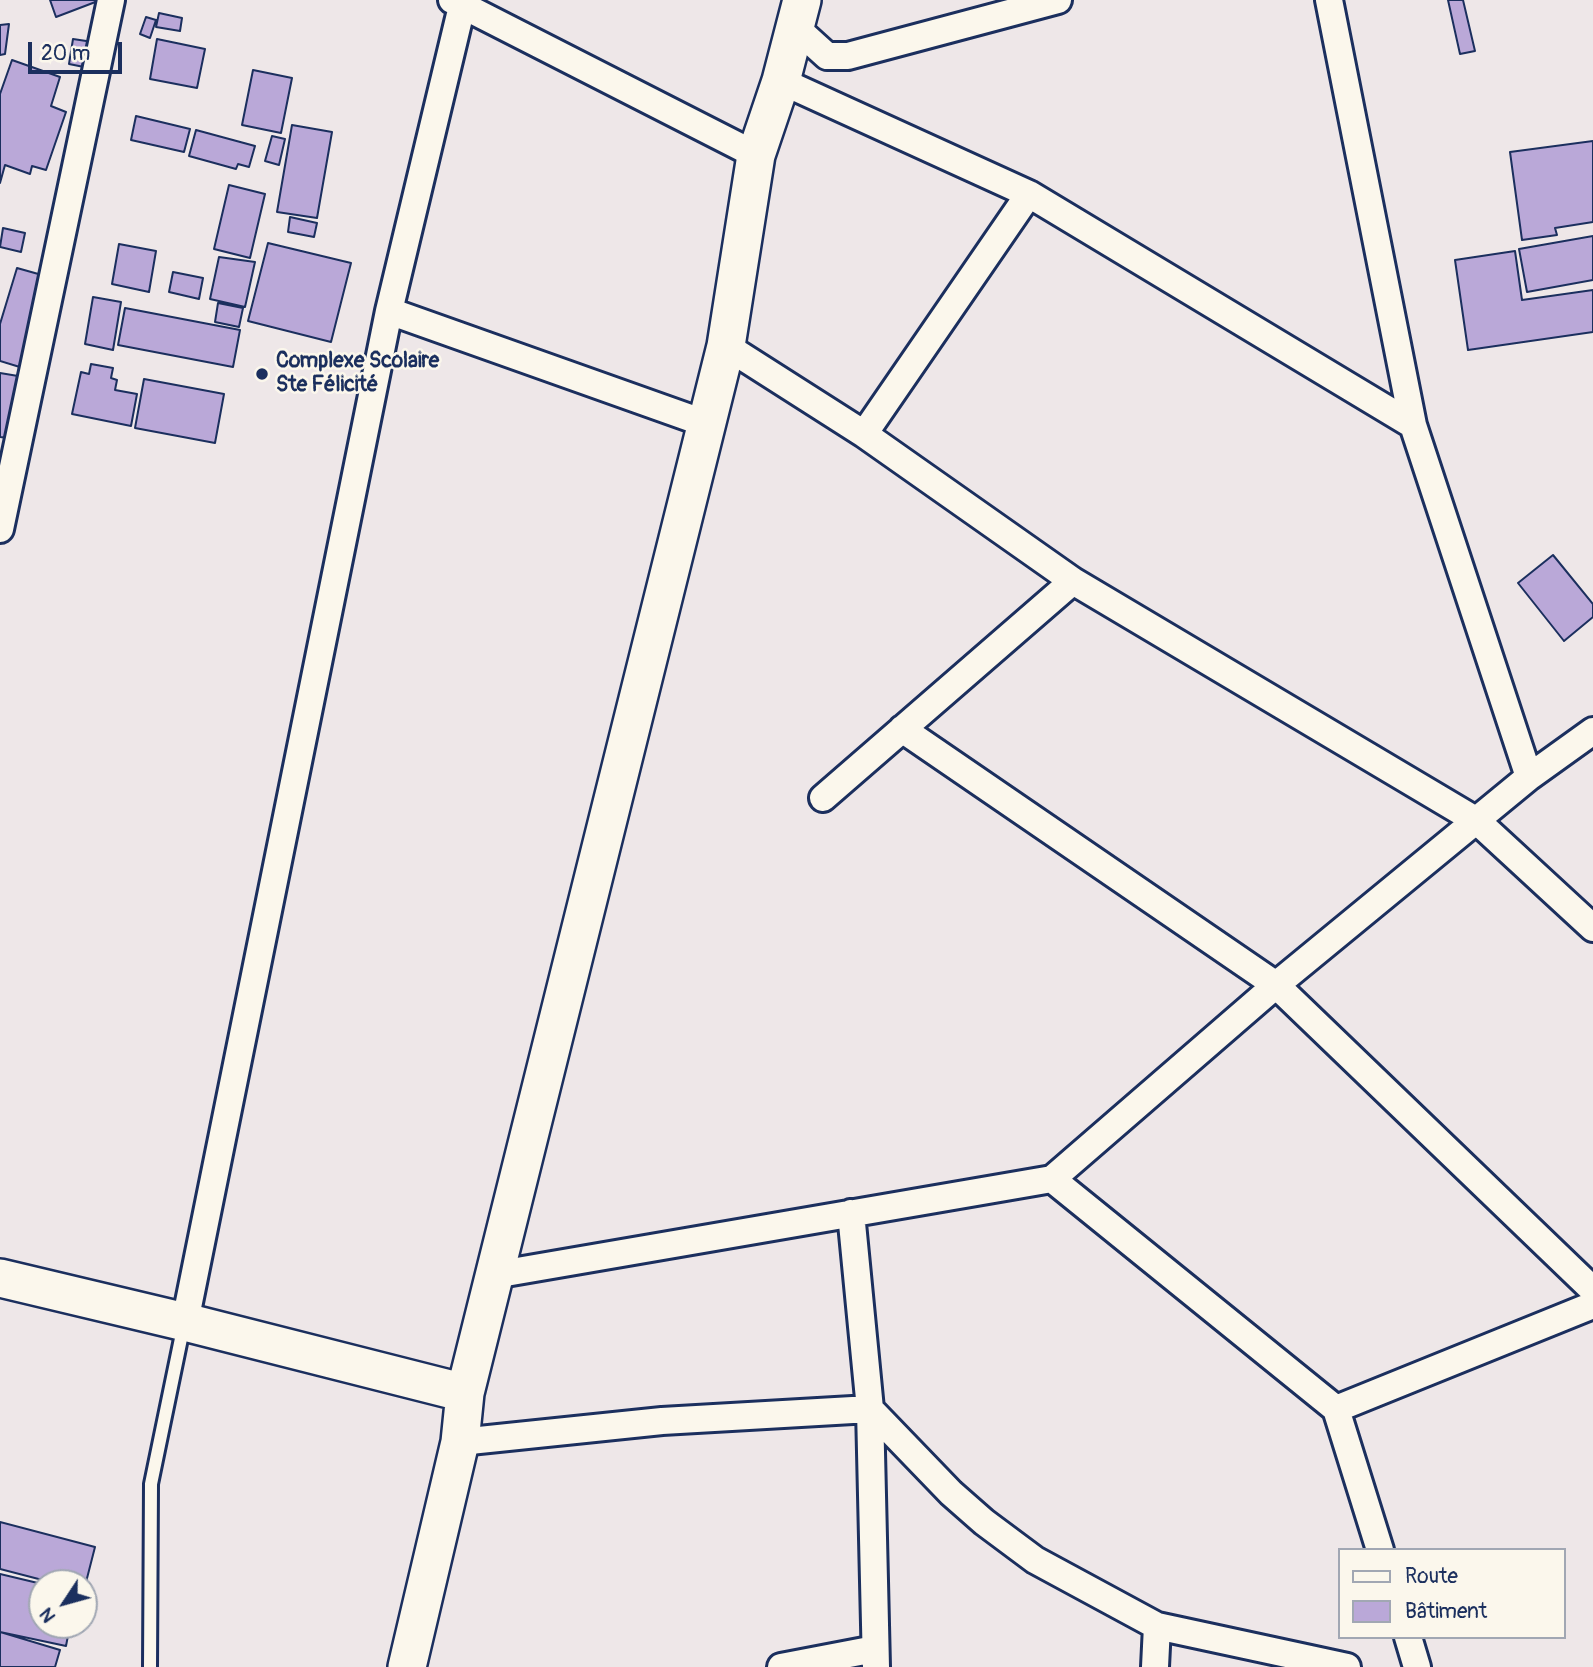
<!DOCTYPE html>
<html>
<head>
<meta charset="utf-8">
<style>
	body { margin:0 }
	#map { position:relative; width:1593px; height:1667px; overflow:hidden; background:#eee7e8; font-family:Pangolin,sans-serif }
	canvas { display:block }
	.legend { position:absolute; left:1338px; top:1548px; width:228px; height:91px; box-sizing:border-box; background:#fbf7ec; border:2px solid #a1a7b3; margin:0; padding:9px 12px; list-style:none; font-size:21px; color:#1b2f5e }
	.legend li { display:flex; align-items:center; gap:14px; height:35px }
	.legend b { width:35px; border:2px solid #a1a7b3 }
	.north { position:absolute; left:28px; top:1569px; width:70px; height:70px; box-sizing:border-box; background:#fbf7ec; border:2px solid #a1a7b3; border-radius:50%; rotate:234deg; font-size:19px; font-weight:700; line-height:28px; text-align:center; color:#1b2f5e }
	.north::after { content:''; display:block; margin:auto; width:24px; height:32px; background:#1b2f5e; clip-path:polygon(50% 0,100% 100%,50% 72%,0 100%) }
	.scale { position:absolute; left:28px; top:42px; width:94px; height:32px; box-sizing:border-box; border:4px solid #1b2f5e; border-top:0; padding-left:9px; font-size:21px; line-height:24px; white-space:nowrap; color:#1b2f5e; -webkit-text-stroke:5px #fbf7ec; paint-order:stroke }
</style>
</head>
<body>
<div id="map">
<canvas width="1593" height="1667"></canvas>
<ul class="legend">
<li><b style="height:9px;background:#fbf7ec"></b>Route</li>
<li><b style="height:19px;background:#baa8d8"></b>Bâtiment</li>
</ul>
<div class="north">N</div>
<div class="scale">20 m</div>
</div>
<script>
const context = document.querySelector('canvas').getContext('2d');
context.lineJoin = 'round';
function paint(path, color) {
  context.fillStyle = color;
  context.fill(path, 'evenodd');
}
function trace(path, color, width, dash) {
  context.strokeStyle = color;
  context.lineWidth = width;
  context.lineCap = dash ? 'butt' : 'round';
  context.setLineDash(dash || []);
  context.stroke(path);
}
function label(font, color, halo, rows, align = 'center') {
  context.font = font + ' Pangolin,sans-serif';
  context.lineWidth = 5;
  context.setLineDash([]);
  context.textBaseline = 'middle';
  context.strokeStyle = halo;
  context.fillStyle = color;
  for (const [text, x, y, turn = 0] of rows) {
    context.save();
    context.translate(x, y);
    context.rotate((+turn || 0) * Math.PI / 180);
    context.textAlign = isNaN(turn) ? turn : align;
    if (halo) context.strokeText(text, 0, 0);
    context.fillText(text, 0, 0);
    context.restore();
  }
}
const building = new Path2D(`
	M50,0H98V1L56,17Z
	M1448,0H1463L1475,51L1460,54Z
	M159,13L182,18L180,31L156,27Z
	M146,17L156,20L150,38L140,34Z
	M9,24L5,54L0,55V25Z
	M73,39L93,42L89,68L69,64Z
	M157,39L205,49L197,88L150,79Z
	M12,60L60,77L51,106L66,112L46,170L32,166L30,174L5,165L0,183V94Z
	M253,70L292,78L281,133L242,125Z
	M136,116L190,129L184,152L131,140Z
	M292,125L332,132L317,218L277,212Z
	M196,130L255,146L249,167L238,164L236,169L189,156Z
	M272,136L285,139L279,165L265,161Z
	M1593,141V222L1555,228L1557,235L1522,240L1510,152Z
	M229,185L265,194L250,258L214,249Z
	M290,217L317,223L314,237L288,232Z
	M3,228L25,233L21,252L0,247Z
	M1593,236V280L1527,292L1519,249Z
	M268,243L351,263L331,342L248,321Z
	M119,244L156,251L149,292L112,284Z
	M1515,251L1522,300L1593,290V332L1468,350L1455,260Z
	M219,257L255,262L245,307L210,299Z
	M17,268L49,277L23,368L0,361V324Z
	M173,272L203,278L199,299L169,292Z
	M93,297L121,302L113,350L85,344Z
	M218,303L243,308L239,327L215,322Z
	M125,308L240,330L233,367L118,345Z
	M91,364L113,368L111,378L117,380L115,390L137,394L131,426L72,414L81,372L89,374Z
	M0,373L24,377L15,439L0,437Z
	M144,379L224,394L215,443L135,428Z
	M1553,555L1593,604V617L1564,641L1518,583Z
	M0,1522L95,1547L84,1590V1583H54L0,1569Z
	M0,1574L42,1584V1625H70L66,1646L0,1632Z
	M0,1632L60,1650L55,1667H0Z`);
paint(building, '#baa8d8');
trace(building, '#1b2f5e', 2);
const lane = new Path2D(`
	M150,1667L151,1484L184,1324`);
const street = new Path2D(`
	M452,0L756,155
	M1329,0L1413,425L1529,777
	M795,27L827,56H848L1058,0
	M781,81L1029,194L1413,425
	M389,311L707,424
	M726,346L864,434L1073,581L1477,821L1593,928
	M864,434L1029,194
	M0,529L111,0
	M902,729L1276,985L1593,1290
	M823,798L1073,581
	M1052,1179L1336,1409L1380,1550
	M851,1213L870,1409L876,1667
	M494,1275L1052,1179L1276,985L1529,777L1593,731
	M185,1322L389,311L462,6
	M1336,1409L1593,1305
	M460,1442L662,1421L870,1409L951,1493L984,1522L1035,1560L1157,1626L1347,1667
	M1408,1637L1417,1667
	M781,1667L875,1649
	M1155,1667L1157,1626`);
const secondary = new Path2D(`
	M0,1278L185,1322L465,1393
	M407,1667L460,1442L465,1393L726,346L756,155L781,81L802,0`);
trace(lane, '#1b2f5e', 18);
trace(street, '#1b2f5e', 32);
trace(secondary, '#1b2f5e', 42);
trace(lane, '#fbf7ec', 12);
trace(street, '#fbf7ec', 26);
trace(secondary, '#fbf7ec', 37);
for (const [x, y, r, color] of [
	[262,374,7,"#1b2f5e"]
]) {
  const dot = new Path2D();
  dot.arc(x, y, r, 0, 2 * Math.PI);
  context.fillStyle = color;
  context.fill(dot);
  trace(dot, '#fbf7ec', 2.5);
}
label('bold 21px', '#1b2f5e', '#fbf7ec', [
	["Complexe Scolaire",276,362],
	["Ste Félicité",276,386]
], 'left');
</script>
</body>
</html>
